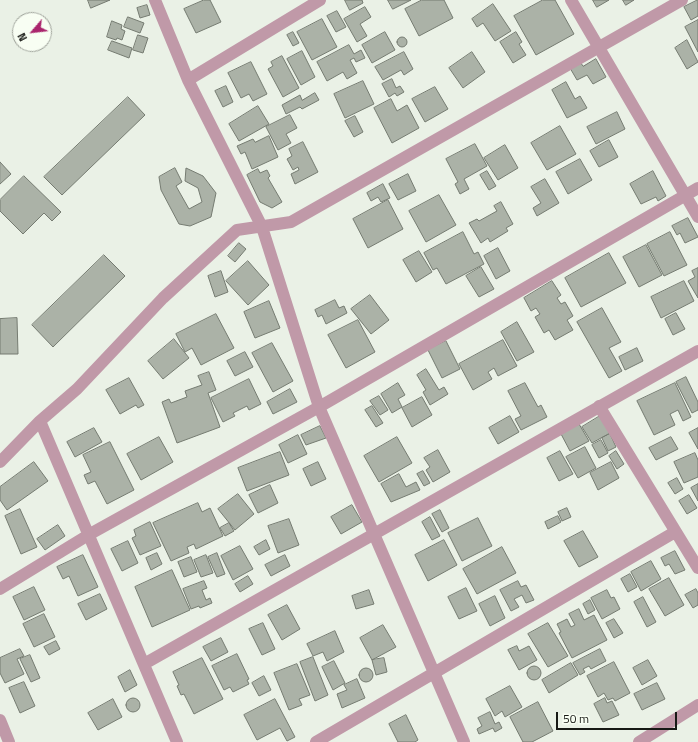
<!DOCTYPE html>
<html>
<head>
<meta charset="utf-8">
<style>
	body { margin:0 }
	#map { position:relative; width:698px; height:742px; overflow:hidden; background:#eaf1e6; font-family:"Titillium Web",sans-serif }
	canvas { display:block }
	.north { position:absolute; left:12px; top:12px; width:40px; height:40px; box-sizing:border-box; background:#f8fef3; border:1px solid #9ea29a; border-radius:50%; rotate:242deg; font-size:11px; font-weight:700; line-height:16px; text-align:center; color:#171915 }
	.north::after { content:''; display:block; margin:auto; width:14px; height:18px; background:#aa256d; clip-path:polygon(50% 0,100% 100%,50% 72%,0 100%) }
	.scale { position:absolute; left:556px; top:712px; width:121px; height:18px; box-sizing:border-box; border:2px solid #171915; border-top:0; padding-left:5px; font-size:12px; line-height:14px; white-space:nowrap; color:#171915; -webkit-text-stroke:3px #f8fef3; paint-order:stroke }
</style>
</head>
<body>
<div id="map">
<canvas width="698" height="742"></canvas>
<div class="north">N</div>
<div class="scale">50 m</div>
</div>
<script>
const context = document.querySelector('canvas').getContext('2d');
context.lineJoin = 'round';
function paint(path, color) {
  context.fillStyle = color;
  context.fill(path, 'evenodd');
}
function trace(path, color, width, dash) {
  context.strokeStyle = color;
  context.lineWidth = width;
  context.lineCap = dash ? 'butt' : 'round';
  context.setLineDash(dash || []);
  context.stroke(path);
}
const building = new Path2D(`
	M88,0H110L91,8Z
	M204,0H210L221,22L196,33L184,9Z
	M345,0H362L363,3L350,10Z
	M388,0H411L393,9Z
	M422,0H444L453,18L419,36L405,9Z
	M543,0H555L574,34L536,55L514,16Z
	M593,0H609L597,7Z
	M623,0H634L626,5Z
	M698,0V16L691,20L684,7Z
	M493,4L511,31L495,41L483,23L477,27L472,19Z
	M147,5L150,15L140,18L137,8Z
	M365,7L371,17L360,24L367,36L357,42L344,19Z
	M337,11L346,27L336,32L327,16Z
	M128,17L144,23L140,33L124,27Z
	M322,19L337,47L312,60L297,32Z
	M698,20V52L685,27Z
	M112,21L122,25L121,29L125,31L122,40L117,38L116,40L107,37Z
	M293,32L299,43L293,46L287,35Z
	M385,32L395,50L372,63L362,45Z
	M516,32L522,42L519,44L526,55L513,63L500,42Z
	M138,35L148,38L143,53L133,50Z
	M397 42a5 5 0 1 1 10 0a5 5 0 1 1-10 0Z
	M687,40L698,62L687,69L675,48Z
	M112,41L132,48L129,58L108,50Z
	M349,45L354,54L361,50L365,58L356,62L354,58L350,60L357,73L347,79L343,72L327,81L317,62Z
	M302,51L315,77L301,85L287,59Z
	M404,52L413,69L404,75L401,70L383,80L375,67Z
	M472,52L485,72L463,88L449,68Z
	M282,56L299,88L283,97L268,69L273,66L271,62Z
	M596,59L606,77L593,84L587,75L577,80L570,68L580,62L583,66Z
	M251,62L267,94L253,101L249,94L241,98L228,73Z
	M392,79L396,88L400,86L404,92L397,96L395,93L389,97L382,84Z
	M363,81L374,104L345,118L334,94Z
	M566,82L575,99L580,96L587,108L567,118L552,90Z
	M226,86L233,102L223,107L215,91Z
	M435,87L448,109L425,122L412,99Z
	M315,93L319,100L302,109L300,107L286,114L282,105L300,95L302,100Z
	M128,97L145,115L62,195L44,177Z
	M391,99L397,111L407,105L419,128L392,143L374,108Z
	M258,106L269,124L239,141L229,124Z
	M617,112L625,129L596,144L587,127Z
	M290,115L297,128L286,134L291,143L278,150L266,127Z
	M355,116L363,132L354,137L345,121Z
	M560,126L576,154L547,170L531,143Z
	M269,136L278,157L252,169L245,152L241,154L237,146L253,139L255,142Z
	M609,140L618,157L599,167L590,151Z
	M303,142L318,172L295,184L291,174L299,170L298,167L293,170L287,159L292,156L289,149Z
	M475,144L487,166L464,179L469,189L460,194L455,184L458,182L446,159Z
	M505,145L518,168L498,180L484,158Z
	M580,159L592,180L568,194L556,172Z
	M0,162L11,174L0,184Z
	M175,168L182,182L176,186L189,209L202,202L198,188L185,181L186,168L203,176L216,193L211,217L190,226L179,224L161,190L159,177Z
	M258,169L260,173L267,170L270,176L268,178L282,202L272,208L260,202L247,175Z
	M487,171L496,186L489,190L480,175Z
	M653,171L666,196L658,201L656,197L641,204L630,184Z
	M408,174L416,191L398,200L389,184Z
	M24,176L61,212L52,221L44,213L23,234L0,211V200Z
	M545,179L559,203L537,216L533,208L541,203L531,187Z
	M383,184L390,198L381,202L378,197L371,201L367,193Z
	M439,195L456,225L426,242L409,211Z
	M388,200L403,229L368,248L353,219Z
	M501,202L513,224L506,228L508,231L490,242L488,238L481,243L469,223L477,219L479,221L497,211L494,206Z
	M688,218L698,237L685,243L680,233L677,235L672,226Z
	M463,232L474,254L478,252L484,264L446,284L437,268L433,270L424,253Z
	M670,232L687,265L664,276L647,244Z
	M239,243L246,249L235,262L228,256Z
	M646,245L662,275L639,287L623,257Z
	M498,248L510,271L496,279L484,256Z
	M419,251L432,272L416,282L403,260Z
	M609,253L626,283L581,307L565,278Z
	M104,255L125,276L53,347L32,325Z
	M248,261L269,285L248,305L226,281Z
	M481,267L494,289L479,297L466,276Z
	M698,268V298L688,281L695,277L692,271Z
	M221,271L228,292L215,297L208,276Z
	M552,281L561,295L557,298L561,304L565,302L573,316L567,320L573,330L555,340L549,330L544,333L535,317L540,314L536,308L531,311L524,298Z
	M684,281L694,301L661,318L651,297Z
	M370,295L389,320L371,334L351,309Z
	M335,300L339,308L344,306L347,313L326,324L322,315L318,317L315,310Z
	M269,301L280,328L255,338L244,312Z
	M602,308L621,342L609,348L622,371L609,378L577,322Z
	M676,313L685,329L673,335L665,319Z
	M216,314L234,348L201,365L192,348L185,352L176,334Z
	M17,318L18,354H0V319Z
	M358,320L375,352L346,368L328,335Z
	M517,322L534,352L517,361L501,332Z
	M174,339L189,358L163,379L148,361Z
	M503,340L517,366L498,376L494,368L488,372L492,379L473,390L459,364Z
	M446,341L460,369L442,378L428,350Z
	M272,343L293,381L273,392L252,353Z
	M637,348L643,361L625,370L619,357Z
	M245,352L253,367L235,376L227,361Z
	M426,369L439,390L444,387L448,394L430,405L423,392L426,390L417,375Z
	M209,372L216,390L208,393L220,427L177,443L162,402L169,399L171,403L187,397L185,391L202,385L198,376Z
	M686,377L698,402V410L692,413L676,382Z
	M129,378L144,405L138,408L136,405L120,414L106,390Z
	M249,379L261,404L249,410L247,406L233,413L235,416L223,422L211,398Z
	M398,383L405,395L398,399L402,407L392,413L381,394Z
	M525,383L538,407L541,405L547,417L521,430L515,419L521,416L508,391Z
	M675,383L691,417L683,421L678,410L670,414L675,425L654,435L637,401Z
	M290,389L297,402L273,414L267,402Z
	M379,396L388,410L380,415L370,401Z
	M422,397L432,415L412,427L402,408Z
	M372,406L383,423L376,427L365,410Z
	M510,416L519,432L498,444L489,428Z
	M600,416L610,433L592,443L582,427Z
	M579,424L589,441L570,451L561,434Z
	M320,426L326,438L306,445L301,435Z
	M94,428L102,442L75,457L67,442Z
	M698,428V449L689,433Z
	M610,434L616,447L608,451L602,438Z
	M298,435L307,454L288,463L279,445Z
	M159,437L173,462L141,480L127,454Z
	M397,437L412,463L379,482L364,456Z
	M671,437L678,449L656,460L649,448Z
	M601,440L608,453L599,458L592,445Z
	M110,442L134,490L107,504L95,481L88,484L84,475L91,472L83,455Z
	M585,447L596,468L578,478L566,457Z
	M438,450L450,472L433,482L426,470L430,467L424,458Z
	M560,451L573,474L559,481L547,458Z
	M616,451L624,464L617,469L609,456Z
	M280,452L289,475L247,491L238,468Z
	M695,453L698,460V477L684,483L674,462Z
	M34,462L48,481L7,510L0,500V487Z
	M318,462L326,479L311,486L303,469Z
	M611,462L619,478L598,490L590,473Z
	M423,471L430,483L424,486L417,474Z
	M399,474L406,487L416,482L420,490L391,502L381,484Z
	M677,478L683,489L675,494L668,483Z
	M698,484V501L691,488Z
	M270,485L278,503L258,513L249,495Z
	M238,494L254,514L235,530L218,509Z
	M689,495L697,508L687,514L679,501Z
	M198,503L202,512L210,508L223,536L196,549L194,544L187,547L189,553L171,561L153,523Z
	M352,505L362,522L341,534L331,517Z
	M567,508L571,517L562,521L558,512Z
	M20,509L37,547L21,554L5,516Z
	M440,510L449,528L442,532L432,514Z
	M558,516L561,522L548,529L545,522Z
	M430,517L440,536L432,540L422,522Z
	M478,518L492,546L462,561L448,533Z
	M289,519L299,545L278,553L268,526Z
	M150,522L161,546L140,555L132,538L136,536L134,530Z
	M229,523L234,531L225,536L220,528Z
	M58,525L65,536L45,550L37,539Z
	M583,531L598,557L579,567L564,541Z
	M266,540L270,549L259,555L254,547Z
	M444,540L457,565L428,581L415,555Z
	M128,541L138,563L122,571L111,549Z
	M240,546L253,569L233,580L221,556Z
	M502,547L516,573L477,594L463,569Z
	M675,551L685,570L675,574L669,564L665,566L661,558Z
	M157,553L162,564L151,570L146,558Z
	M217,553L225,574L217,577L208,557Z
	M83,555L98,587L78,596L69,576L63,579L57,567Z
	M206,555L213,573L201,577L194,560Z
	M285,555L290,566L271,576L265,565Z
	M191,557L197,572L184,577L178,562Z
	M651,561L661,579L641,591L631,572Z
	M172,570L190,610L152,627L135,587Z
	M630,574L637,587L628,592L621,579Z
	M248,576L253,584L240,592L235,584Z
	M669,578L684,605L665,616L649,589Z
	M204,581L207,588L202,590L206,600L210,598L212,603L200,608L199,606L191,609L183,589Z
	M518,581L521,587L526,585L534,600L526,603L522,595L514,599L519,607L511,611L500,590Z
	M34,587L45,610L24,620L13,597Z
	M466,588L477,611L459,619L448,597Z
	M696,589L698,593V605L693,608L685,595Z
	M369,590L374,604L356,609L352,596Z
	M607,590L611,598L614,597L620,609L602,619L591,598Z
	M100,594L107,609L86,620L78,604Z
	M495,596L505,618L490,626L479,604Z
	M643,597L656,622L647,627L634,602Z
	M590,600L595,610L588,614L583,604Z
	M287,605L300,629L282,640L268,615Z
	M579,609L584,620L594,615L607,640L572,658L559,633L561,632L557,624L567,619L571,627L575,625L569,614Z
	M44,614L55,637L34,647L23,624Z
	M614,619L623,633L614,638L606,623Z
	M263,623L275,649L262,655L249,629Z
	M548,623L568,656L548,667L528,634Z
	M383,625L396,647L372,660L360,638Z
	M335,631L344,652L327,661L323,652L313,656L307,644Z
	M221,638L228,652L211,661L203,647Z
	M56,641L60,649L49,655L44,647Z
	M517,646L519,651L529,646L537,660L519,670L508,650Z
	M20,649L24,656L17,659L24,674L5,683L0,673V658Z
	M600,649L606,661L591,669L589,666L583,669L585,672L580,675L573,663Z
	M237,654L249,679L247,680L249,684L233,692L230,687L224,690L212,666Z
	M30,655L40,678L31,682L20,659Z
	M313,657L328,695L315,701L300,662Z
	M202,658L223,699L194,714L184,694L181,695L177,686L179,685L173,672Z
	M384,658L387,672L376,675L372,660Z
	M648,660L657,676L642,685L633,668Z
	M334,661L345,683L333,690L322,667Z
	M614,662L630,693L615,701L613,698L608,700L604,693L598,697L587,676Z
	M571,663L578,675L549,693L542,680Z
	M297,664L310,695L299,699L302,705L289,710L274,673Z
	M527 673a7 7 0 1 1 14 0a7 7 0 1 1-14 0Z
	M359 675a7 7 0 1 1 14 0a7 7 0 1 1-14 0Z
	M130,670L137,685L125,692L118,677Z
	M264,676L271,690L259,696L252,683Z
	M357,679L365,698L342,708L337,694L347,690L344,685Z
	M24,682L35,706L20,713L9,688Z
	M657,683L665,699L642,710L634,694Z
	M510,686L522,707L505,717L502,711L495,716L486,699Z
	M605,698L607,703L612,701L619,715L603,722L594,704Z
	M126 705a7 7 0 1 1 14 0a7 7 0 1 1-14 0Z
	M113,699L122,717L98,730L88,713Z
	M275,699L295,737L287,741L280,728L257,740L244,715Z
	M538,702L553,731L532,742H523L510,717Z
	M490,712L495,724L499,722L502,728L495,732L493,728L479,734L477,729L482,726L478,718Z
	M406,715L418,740L415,742H398L389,724Z`);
paint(building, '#abb2a7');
trace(building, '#757b71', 1);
trace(new Path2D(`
	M155,0L188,80L262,227L319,407L464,742
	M571,0L698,217
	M188,80L320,0
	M599,406L698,568
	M40,421L177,742
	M0,462L40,421L77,389L163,298L237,230L291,222L682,0
	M0,589L90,534L319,407L698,188
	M144,664L698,351
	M0,720L9,742
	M316,742L675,532
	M639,742L698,705`), '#c099a8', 12);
</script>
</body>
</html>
